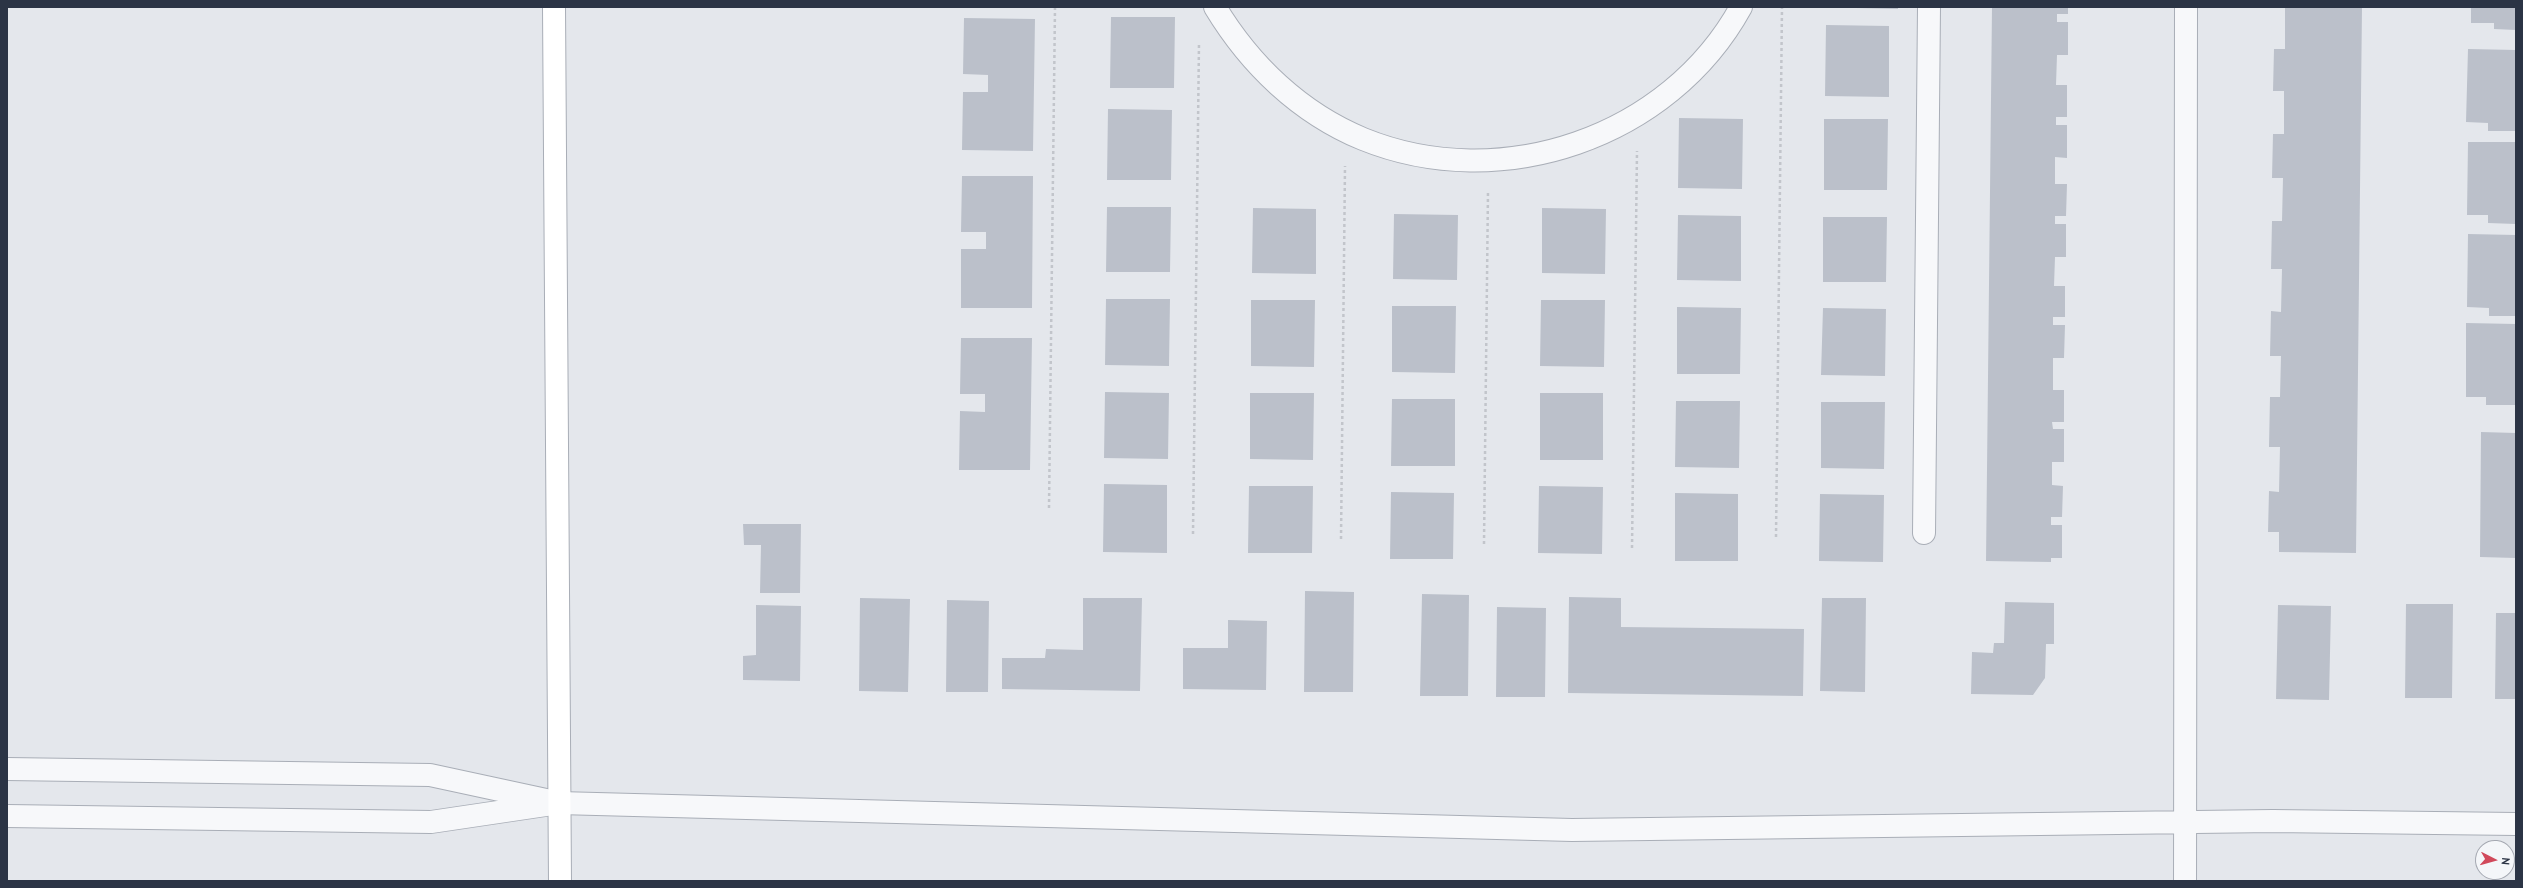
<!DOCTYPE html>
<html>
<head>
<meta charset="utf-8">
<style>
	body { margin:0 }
	#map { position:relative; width:2523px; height:888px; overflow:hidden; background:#e4e7ec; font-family:"PT Sans",sans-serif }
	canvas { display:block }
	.frame { position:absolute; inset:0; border:8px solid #2b3445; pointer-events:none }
	.north { position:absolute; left:2475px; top:840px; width:40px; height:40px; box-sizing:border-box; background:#f4f6f9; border:1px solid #a4a8b1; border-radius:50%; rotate:96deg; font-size:11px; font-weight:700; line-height:16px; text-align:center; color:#2b3445 }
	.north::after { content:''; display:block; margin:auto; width:14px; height:18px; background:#d1495b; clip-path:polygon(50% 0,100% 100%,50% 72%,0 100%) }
</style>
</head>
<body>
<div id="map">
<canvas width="2523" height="888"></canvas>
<div class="frame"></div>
<div class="north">N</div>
</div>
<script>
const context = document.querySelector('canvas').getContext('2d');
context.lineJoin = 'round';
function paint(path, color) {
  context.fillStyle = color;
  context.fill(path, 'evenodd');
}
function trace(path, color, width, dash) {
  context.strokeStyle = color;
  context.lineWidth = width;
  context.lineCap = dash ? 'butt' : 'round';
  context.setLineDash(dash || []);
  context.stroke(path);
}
paint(new Path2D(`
	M1814,7H1898V9Z
	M1992,7H2068V14H2057V22H2068V55H2057L2056,85H2067V117H2056V125H2067V158L2055,157V184H2067L2066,216H2055V224H2066V257H2055L2054,286H2065V317H2053V325H2065L2064,358H2053V390H2064V422H2052L2053,429H2064V462H2052V485L2063,486L2062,517H2051V525H2062V558H2051V562L1986,561Z
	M2285,7H2362L2356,553L2279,552V532H2268L2269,491L2279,492L2280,447H2269L2270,397H2280L2281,356H2270L2271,311L2281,312L2282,269H2271L2272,221H2282L2283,178H2272L2273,134H2284V91H2273L2274,49H2285Z
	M2471,7H2516V30L2494,29V23H2471Z
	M1111,17H1175L1174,88H1110Z
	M964,18L1035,19L1033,151L962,150L963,92H988V75L963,74Z
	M1826,25L1889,26V97L1825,96Z
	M2468,49L2516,50V131H2488V123L2466,122Z
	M1108,109L1172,110L1171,180H1107Z
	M1679,118L1743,119L1742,189L1678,188Z
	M1824,119H1888L1887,190H1824Z
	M2468,142H2516V224L2488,223V215H2467Z
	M962,176H1033L1032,308H961V249H986V232H961Z
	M1107,207H1171L1170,272H1106Z
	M1253,208L1316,209V274L1252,273Z
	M1542,208L1606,209L1605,274L1542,273Z
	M1394,214L1458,215L1457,280L1393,279Z
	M1678,215L1741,216V281L1677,280Z
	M1823,217H1887L1886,282H1823Z
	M2468,234L2516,235V316H2489V308L2467,307Z
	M1106,299H1170L1169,366L1105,365Z
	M1251,300H1315L1314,367L1251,366Z
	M1541,300H1605L1604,367L1540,366Z
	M1392,306H1456L1455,373L1392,372Z
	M1677,307L1741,308L1740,374H1677Z
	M1823,308L1886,309L1885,376L1821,375Z
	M2466,323L2516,324V405H2486V397H2466Z
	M961,338H1032L1030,470H959L960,411L985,412V394H960Z
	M1105,392L1169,393L1168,459L1104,458Z
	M1250,393H1314L1313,460L1250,459Z
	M1540,393H1603V460H1540Z
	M1392,399H1455V466H1391Z
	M1676,401H1740L1739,468L1675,467Z
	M1821,402H1885L1884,469L1821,468Z
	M2481,432L2516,433V558L2480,557Z
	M1104,484L1167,485V553L1103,552Z
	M1249,486H1313L1312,553H1248Z
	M1539,486L1603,487L1602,554L1538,553Z
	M1391,492L1454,493L1453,559H1390Z
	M1675,493L1738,494V561H1675Z
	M1820,494L1884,495L1883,562L1819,561Z
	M743,524H801L800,593H760L761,545H744Z
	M1305,591L1354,592L1353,692H1304Z
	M1422,594L1469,595L1468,696H1420Z
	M1569,597L1621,598V627L1804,629L1803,696L1568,693Z
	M860,598L910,599L908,692L859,691Z
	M1083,598H1142L1140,691L1002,689V658H1045L1046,649L1083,650Z
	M1822,598H1866L1865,692L1820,691Z
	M947,600L989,601L988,692H946Z
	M2005,602L2054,603V644H2046L2045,678L2033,695L1971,694L1972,652L1993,653L1994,643H2004Z
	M2406,604H2453L2452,698H2405Z
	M756,605L801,606L800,681L743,680V656L756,655Z
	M2278,605L2331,606L2329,700L2276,699Z
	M1497,607L1546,608L1545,697H1496Z
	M2496,613H2516V699H2495Z
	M1228,620L1267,621L1266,690L1183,689V648H1228Z`), '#bbc0ca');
const service = new Path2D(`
	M1215,7C1250,65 1300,113 1363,139C1501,195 1669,138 1741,7
	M1924,533L1929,7`);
const tertiary = new Path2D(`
	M7,769L430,775L546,800
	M7,816L431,822L559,803L1572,830L2273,821L2516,824
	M2185,881L2186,7`);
const secondary = new Path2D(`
	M554,7L560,881`);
trace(service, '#a9aeb7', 24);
trace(tertiary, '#a9aeb7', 24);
trace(secondary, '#a9aeb7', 24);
trace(new Path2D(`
	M1049,508L1055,7
	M1193,534L1199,43
	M1776,537L1782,7
	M1341,539L1345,166
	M1484,544L1488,191
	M1632,548L1637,151`), '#c2c5cb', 2.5, [3, 3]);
trace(service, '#f7f8fa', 22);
trace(tertiary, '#f7f8fa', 22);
trace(secondary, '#fff', 22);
</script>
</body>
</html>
